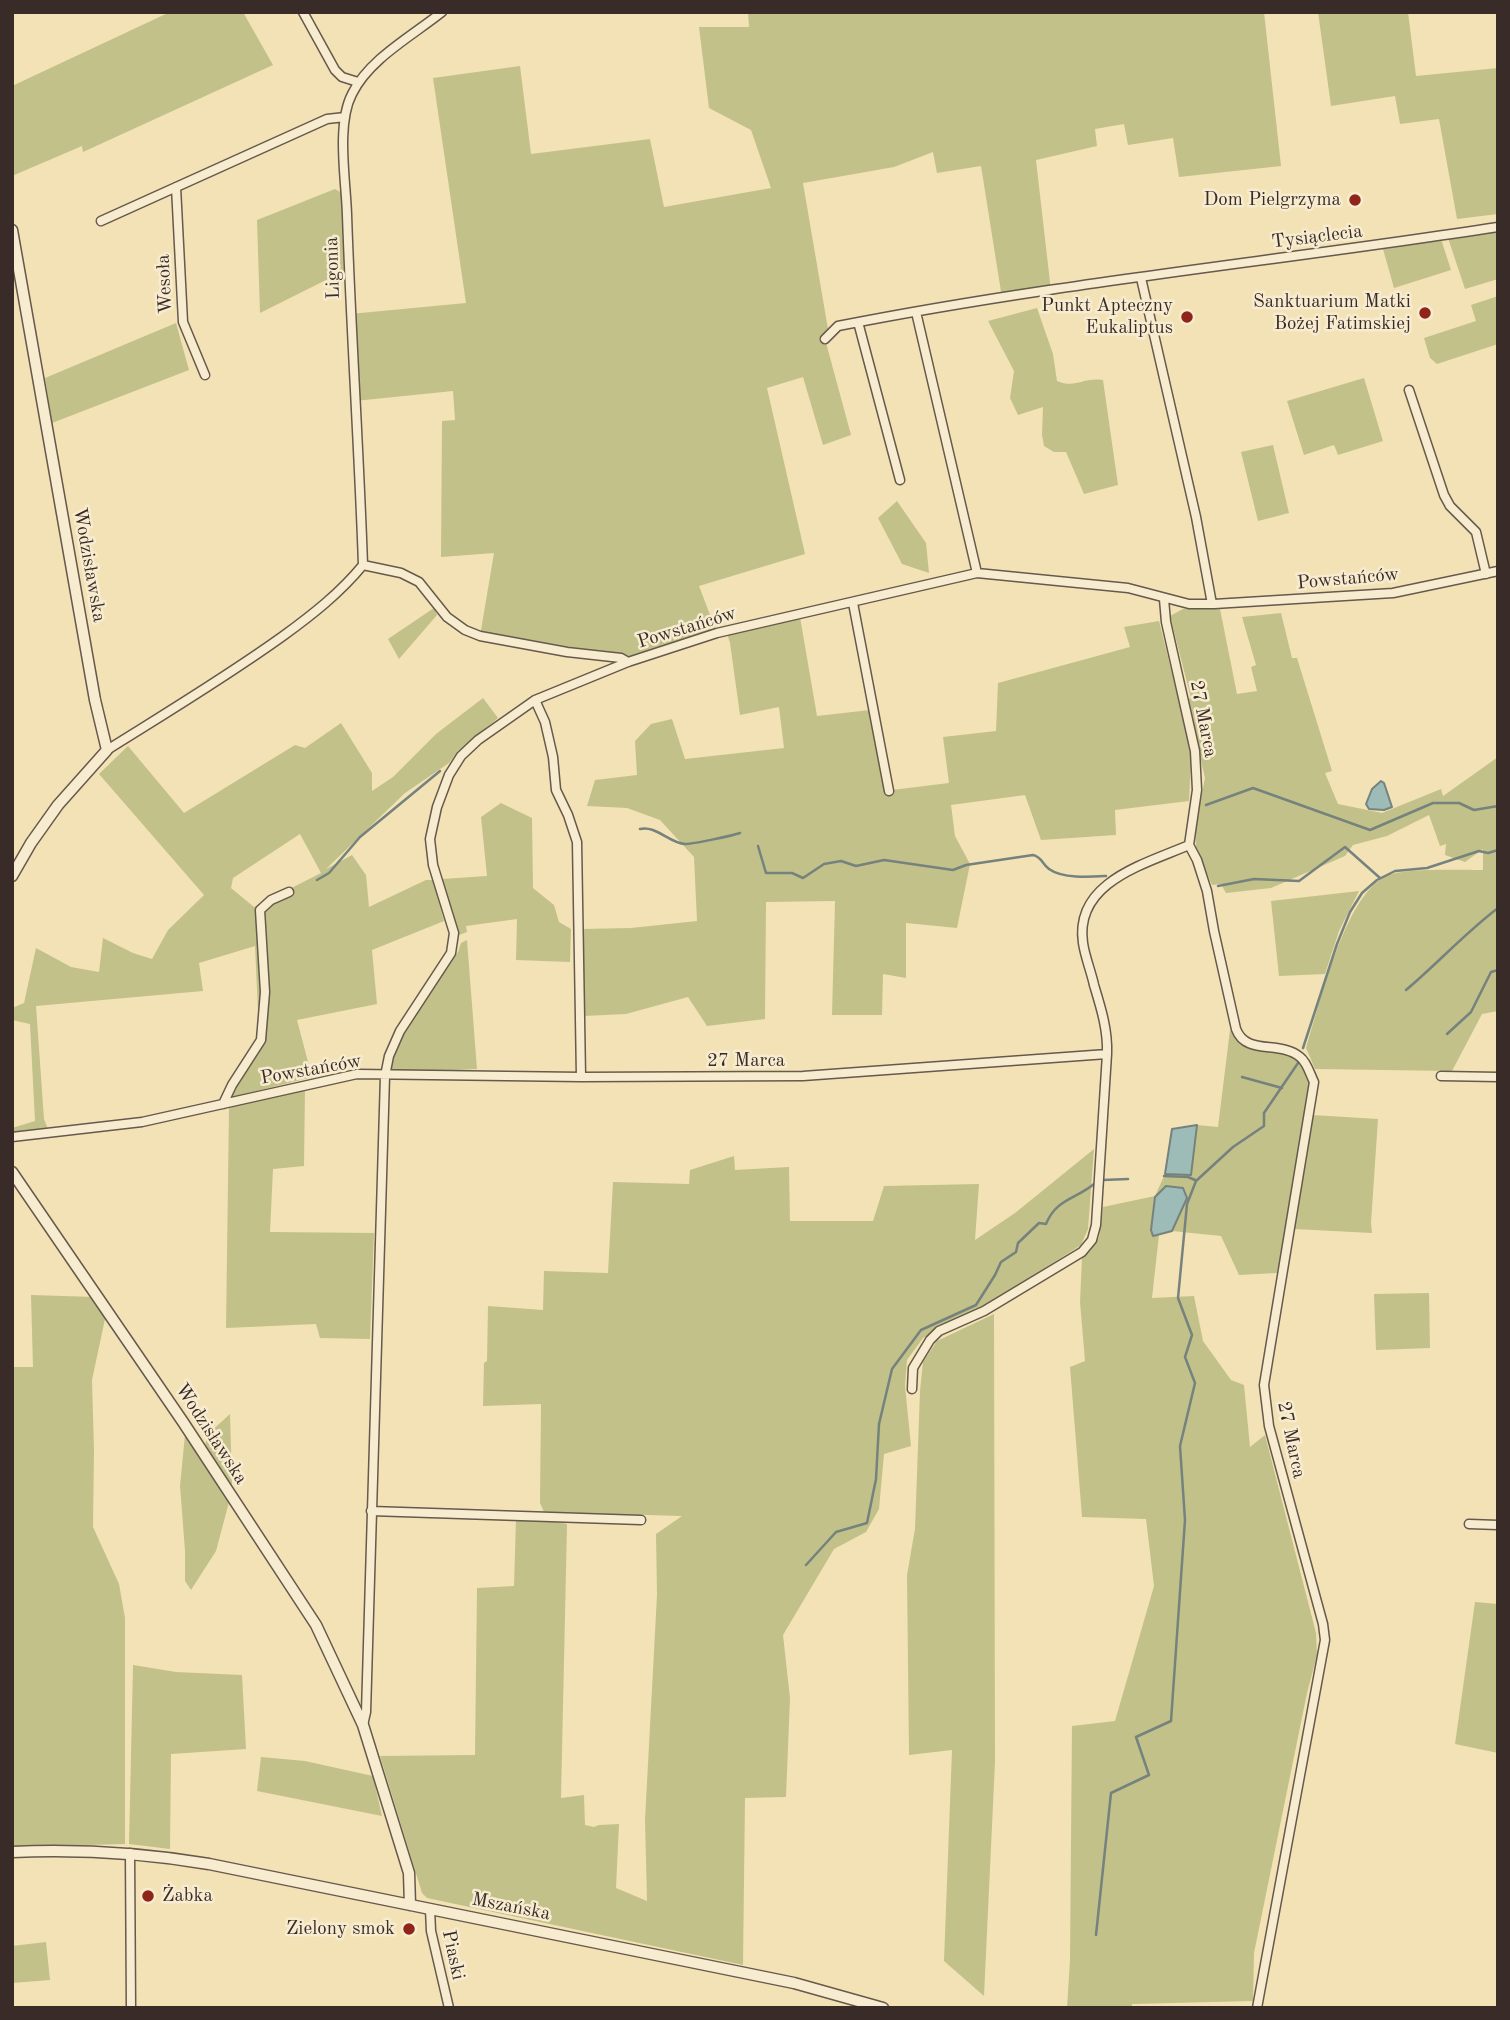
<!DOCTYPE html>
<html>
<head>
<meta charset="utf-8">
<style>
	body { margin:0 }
	#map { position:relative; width:1510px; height:2020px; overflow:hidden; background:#f2e2b6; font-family:"Old Standard TT",serif }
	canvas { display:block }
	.frame { position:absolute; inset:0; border:14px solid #392b27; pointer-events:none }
</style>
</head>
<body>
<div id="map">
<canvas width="1510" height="2020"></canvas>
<div class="frame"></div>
</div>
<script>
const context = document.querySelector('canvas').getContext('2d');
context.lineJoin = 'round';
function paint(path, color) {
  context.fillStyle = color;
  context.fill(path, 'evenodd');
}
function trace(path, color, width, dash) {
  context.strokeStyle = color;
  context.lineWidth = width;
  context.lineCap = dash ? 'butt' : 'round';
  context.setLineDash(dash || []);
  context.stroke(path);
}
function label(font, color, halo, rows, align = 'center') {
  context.font = font + ' "Old Standard TT",serif';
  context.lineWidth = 5;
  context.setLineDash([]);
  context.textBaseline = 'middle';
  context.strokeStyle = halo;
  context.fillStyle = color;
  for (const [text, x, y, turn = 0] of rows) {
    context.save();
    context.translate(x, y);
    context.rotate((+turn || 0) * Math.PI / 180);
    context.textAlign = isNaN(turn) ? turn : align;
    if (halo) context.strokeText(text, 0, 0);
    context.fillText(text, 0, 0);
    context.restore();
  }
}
paint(new Path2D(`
	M170,12H243L273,65L83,152L82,146L12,176V86Z
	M748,12H1264L1281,166L1179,177L1173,138L1128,145L1124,124L1095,129L1097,146L1036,160L1051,291L1002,298L981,166L937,173L933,152L894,167L803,183L829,335L825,339L851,435L823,445L803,377L767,388L805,554L699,586L717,633L628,662L480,636L494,553L441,557L442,421L455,420L453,391L355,401L350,314L466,303L433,78L520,66L531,154L650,139L664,207L771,188L751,130L709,108L699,27H749Z
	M1318,12H1408L1416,76L1498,68V214L1457,219L1439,119L1400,124L1395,96L1331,106Z
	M335,189L342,193L344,271L260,313L257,220Z
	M1498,231V279L1465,289L1448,238Z
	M1441,239L1451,270L1394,288L1383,249Z
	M1498,296V344L1437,364L1430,358L1424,338L1476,321L1471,305Z
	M1037,308L1053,354L1057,381C1076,389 1082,377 1103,380L1118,485L1084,494L1066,452H1054L1044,446L1042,435L1043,407L1018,415L1010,398L1014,371L988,321Z
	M176,323L189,370L52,423L45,378Z
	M1364,378L1383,441L1338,455L1334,445L1304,455L1287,401Z
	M1273,445L1289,513L1258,521L1241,452Z
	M897,501L926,543L929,573L902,564L878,518Z
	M434,608L437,615L399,659L388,639Z
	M1183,609H1220L1237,694L1257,691L1251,667L1256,665L1242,617L1281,613L1292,658H1297L1332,771L1325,773L1338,804L1382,813L1441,789L1443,796L1498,757V1011L1482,1014L1452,1071L1315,1069L1306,1048C1320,1004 1344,897 1386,876C1401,868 1463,870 1483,870V849L1465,862L1445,855L1446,844L1440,846L1429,815L1387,836L1353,845L1345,856L1271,888L1226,893L1221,884L1212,885L1196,848L1195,828L1205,778L1187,699L1191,698L1170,616Z
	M800,617L817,716L870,710L884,791L949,783L943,737L996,731L998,683L1130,647L1124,627L1159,621L1187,734L1191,760L1189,801L1115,810L1116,835L1041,840L1025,795L951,805L955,836L970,864L957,928L906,923V978L883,974L882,1015H832L835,901L766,902L765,1019L707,1026L688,997L626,1014L584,1016L582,929L631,928L697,921L694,857L660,820L627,808L587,806L595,780L637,775L635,741L651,724L672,719L685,759L784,748L779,707L740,715L730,643L727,633Z
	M483,698L498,718L458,751L449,763L405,793L326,869L352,855L366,875L369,907L426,880H433L444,921L372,950L377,1004L297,1020L312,1077L225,1099L259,1033L255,946L199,963L203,991L36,1006L44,1119L48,1129L12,1133V1128L35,1121L30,1024L12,1020V1008L24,1003L36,948L71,967L99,972L103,938L133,953L152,959L168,930L204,895L99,774L128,746L184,813L295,745L305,748L341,723L372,773V791L393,777L436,734ZM300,834L321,873L254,907L231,888L233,878Z
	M501,803L532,818L533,888L554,905L559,922L571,929L570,962L516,960L517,919L466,926L467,932L459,935L442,879L487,876L481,817Z
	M1359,891L1339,931L1325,974L1279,976L1271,901Z
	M467,940L477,1069L387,1073C399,1029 432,989 458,952L461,943Z
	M1230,1030L1246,1048L1294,1056L1309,1072L1311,1086L1287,1233L1277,1273L1239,1275L1221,1236L1172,1231L1187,1197L1183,1188L1176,1187L1157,1196L1151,1230L1153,1236L1159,1235L1152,1298L1194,1296L1203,1341L1231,1380L1244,1385L1250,1447L1265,1435L1316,1633L1317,1655L1307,1693L1254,1953L1253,2001L1132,2004V2008H1067L1070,1960L1072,1726L1115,1721L1154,1586L1146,1519L1082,1517L1070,1367L1085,1361L1080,1302L1082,1258L1099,1238L1103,1207L1155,1196L1165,1174L1191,1175L1197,1125L1218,1127Z
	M305,1087L304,1166L273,1169L270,1232L374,1233L370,1339L320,1338L316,1324L226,1328L229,1108Z
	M1312,1115L1378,1119L1371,1223L1372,1233L1294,1229Z
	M1094,1149L1088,1229L1081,1245L988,1304L923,1338L907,1360L905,1386L911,1446L884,1454L879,1509L866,1532L834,1549L783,1635L790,1698L786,1797L745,1798L743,1965L427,1898L422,1893L380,1756L475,1755L477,1588L514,1586L516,1518L546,1519L567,1524L561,1798L584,1795L585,1825L594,1827L599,1825L619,1824L616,1888L647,1901L645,1820L657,1595L656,1534L682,1516L544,1512L540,1503L541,1404L483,1406L484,1363L487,1361L488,1306L543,1310L544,1271L608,1273L613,1182L689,1184L690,1170L734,1156L735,1170L789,1167L790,1221H873L884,1186L979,1184L975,1240L1015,1213Z
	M1429,1293L1430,1348L1376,1350L1374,1294Z
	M31,1295L94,1297L105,1319L92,1380L94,1450L93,1527L119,1584L125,1618V1844L12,1847V1367H33Z
	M994,1314L995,1762L984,1996L944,1961L952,1750L909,1755L907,1575L915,1529L920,1391L923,1362L937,1341Z
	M230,1414L232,1483L231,1487L205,1447L207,1435Z
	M185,1435L229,1502L216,1551L191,1590L185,1581V1551L180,1486Z
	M1475,1602L1498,1604V1753L1455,1744Z
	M133,1665L176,1672L242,1675L246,1749L171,1754L170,1849L129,1844Z
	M261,1757L305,1761L373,1776L382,1816L257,1791Z
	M46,1942L50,1980L12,1983V1946Z`), '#c2c189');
const water = new Path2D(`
	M1381,781L1384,783L1392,807L1384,810L1369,809L1366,804L1372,789Z
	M1197,1125L1191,1175L1165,1174L1172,1129Z
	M1166,1186L1183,1188L1187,1198L1172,1231L1153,1236L1151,1230L1155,1197Z`);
paint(water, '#9dbcb7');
trace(water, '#75827d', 2);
trace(new Path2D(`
	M1206,805L1253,788L1370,830L1433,803H1459L1474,810L1498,806
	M640,829C656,825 669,843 685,844C693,844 731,836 740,833
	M758,846L766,873H792L803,878L824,864L841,861L856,866L884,860L953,870L966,865L1033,855C1042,857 1042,864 1049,869C1063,879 1090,877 1106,876
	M317,880L329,873L360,837L440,771
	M1218,886L1254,879L1299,881L1345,847L1380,878
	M1406,990C1437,964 1465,933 1498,908
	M1447,1034L1471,1012L1491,972L1498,970
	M1303,1048L1337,944L1350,912L1362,893L1377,880L1395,871L1427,868L1479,851L1488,853L1498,850
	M1242,1077L1282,1088
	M1164,1176L1188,1177L1195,1180
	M1103,1180L1128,1179
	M806,1565L836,1532L867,1523L876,1479L879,1424L892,1369L921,1330L976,1305L995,1275L1001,1262L1016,1252L1018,1243L1039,1223L1046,1224C1056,1199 1076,1199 1094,1184
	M1096,1935L1111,1793L1149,1775L1136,1737L1171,1721L1185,1520L1180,1446L1195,1383L1185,1357L1192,1335L1178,1298L1187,1204L1196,1181L1233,1147L1264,1126V1113L1298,1063`), '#75827d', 2.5);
const minor = new Path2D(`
	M303,12L335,70L342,77L358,82
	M176,187L183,322L205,375
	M101,221L327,119L345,117
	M1141,278L1196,517L1212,604
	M916,312L977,573
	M858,322L900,480
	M825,339L838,326C1056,283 1278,261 1498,227
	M1409,390L1444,495L1450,506L1476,532L1486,574
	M363,565L401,573L419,582L447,617L465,630L480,636L567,652L621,658L628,662
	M1164,599L1166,622L1195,751L1197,790L1189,845L1197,860L1207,891L1214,931L1236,1029C1246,1056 1280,1040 1300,1057C1307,1062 1310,1074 1314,1082L1264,1385L1269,1426L1323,1624L1325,1640L1257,2008
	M853,603L889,791
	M535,700L545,722L553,757L556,790L568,815L577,842L581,1077
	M107,750C166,713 226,677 283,636C312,615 340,593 363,565C359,448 351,332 347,215C346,180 336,125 352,94C369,59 412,36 442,12
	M1441,1076L1498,1077
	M223,1104L232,1085L261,1040L265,992L260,910L271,900L289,892
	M12,1137L142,1122L357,1074L581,1077L803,1076L1107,1054C1108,1030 1101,1008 1094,985C1091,971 1085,957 1083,943C1074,882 1145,864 1189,845
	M912,1389L913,1368L930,1340L939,1331L984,1311L1082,1252L1092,1240L1096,1225L1107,1054
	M371,1511L641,1520
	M1469,1524L1498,1525
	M363,1725L366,1712L385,1076L389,1056L400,1031L451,953L454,933L433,865L430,839L437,807L449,775L461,756L478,740L535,700L628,662L717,633L977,573L1128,588L1189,604H1214L1393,593L1498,571
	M130,1853L131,2008
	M430,1909L431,1931L449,2008`);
const tertiary = new Path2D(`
	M12,230L95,700L107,750L58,805L31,843L12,876
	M12,1172L183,1422L316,1625L363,1725L409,1873L410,1905
	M12,1852C79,1849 143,1853 209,1864L794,1983L883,2008`);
trace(minor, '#67594b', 11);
trace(tertiary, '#67594b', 13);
trace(minor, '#f7ecd0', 8);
trace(tertiary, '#f7ecd0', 10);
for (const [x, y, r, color] of [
	[1355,200,7,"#8f2418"],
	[1425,313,7,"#8f2418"],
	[1187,317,7,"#8f2418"],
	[148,1896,7,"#8f2418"],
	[409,1929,7,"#8f2418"]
]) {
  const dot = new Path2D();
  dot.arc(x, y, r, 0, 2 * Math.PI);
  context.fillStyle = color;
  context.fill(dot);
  trace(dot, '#f7ecd0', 2.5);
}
label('19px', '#392b27', '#f7ecd0', [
	["Dom Pielgrzyma",1341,200],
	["Sanktuarium Matki",1411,302],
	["Bożej Fatimskiej",1411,324],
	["Punkt Apteczny",1173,306],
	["Eukaliptus",1173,328],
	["Żabka",162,1896,"left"],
	["Zielony smok",395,1929]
], 'right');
label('19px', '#392b27', '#f7ecd0', [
	["Tysiąclecia",1317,237,-7],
	["Ligonia",333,268,-92],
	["Wesoła",165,284,-93],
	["Wodzisławska",89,565,80],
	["Powstańców",1348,579,-5],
	["Powstańców",687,628,-17],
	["27 Marca",1203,719,79],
	["27 Marca",746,1061],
	["Powstańców",311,1070,-10],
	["Wodzisławska",211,1434,57],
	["27 Marca",1291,1440,78],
	["Mszańska",511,1907,11],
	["Piaski",453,1955,78]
]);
</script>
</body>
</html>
